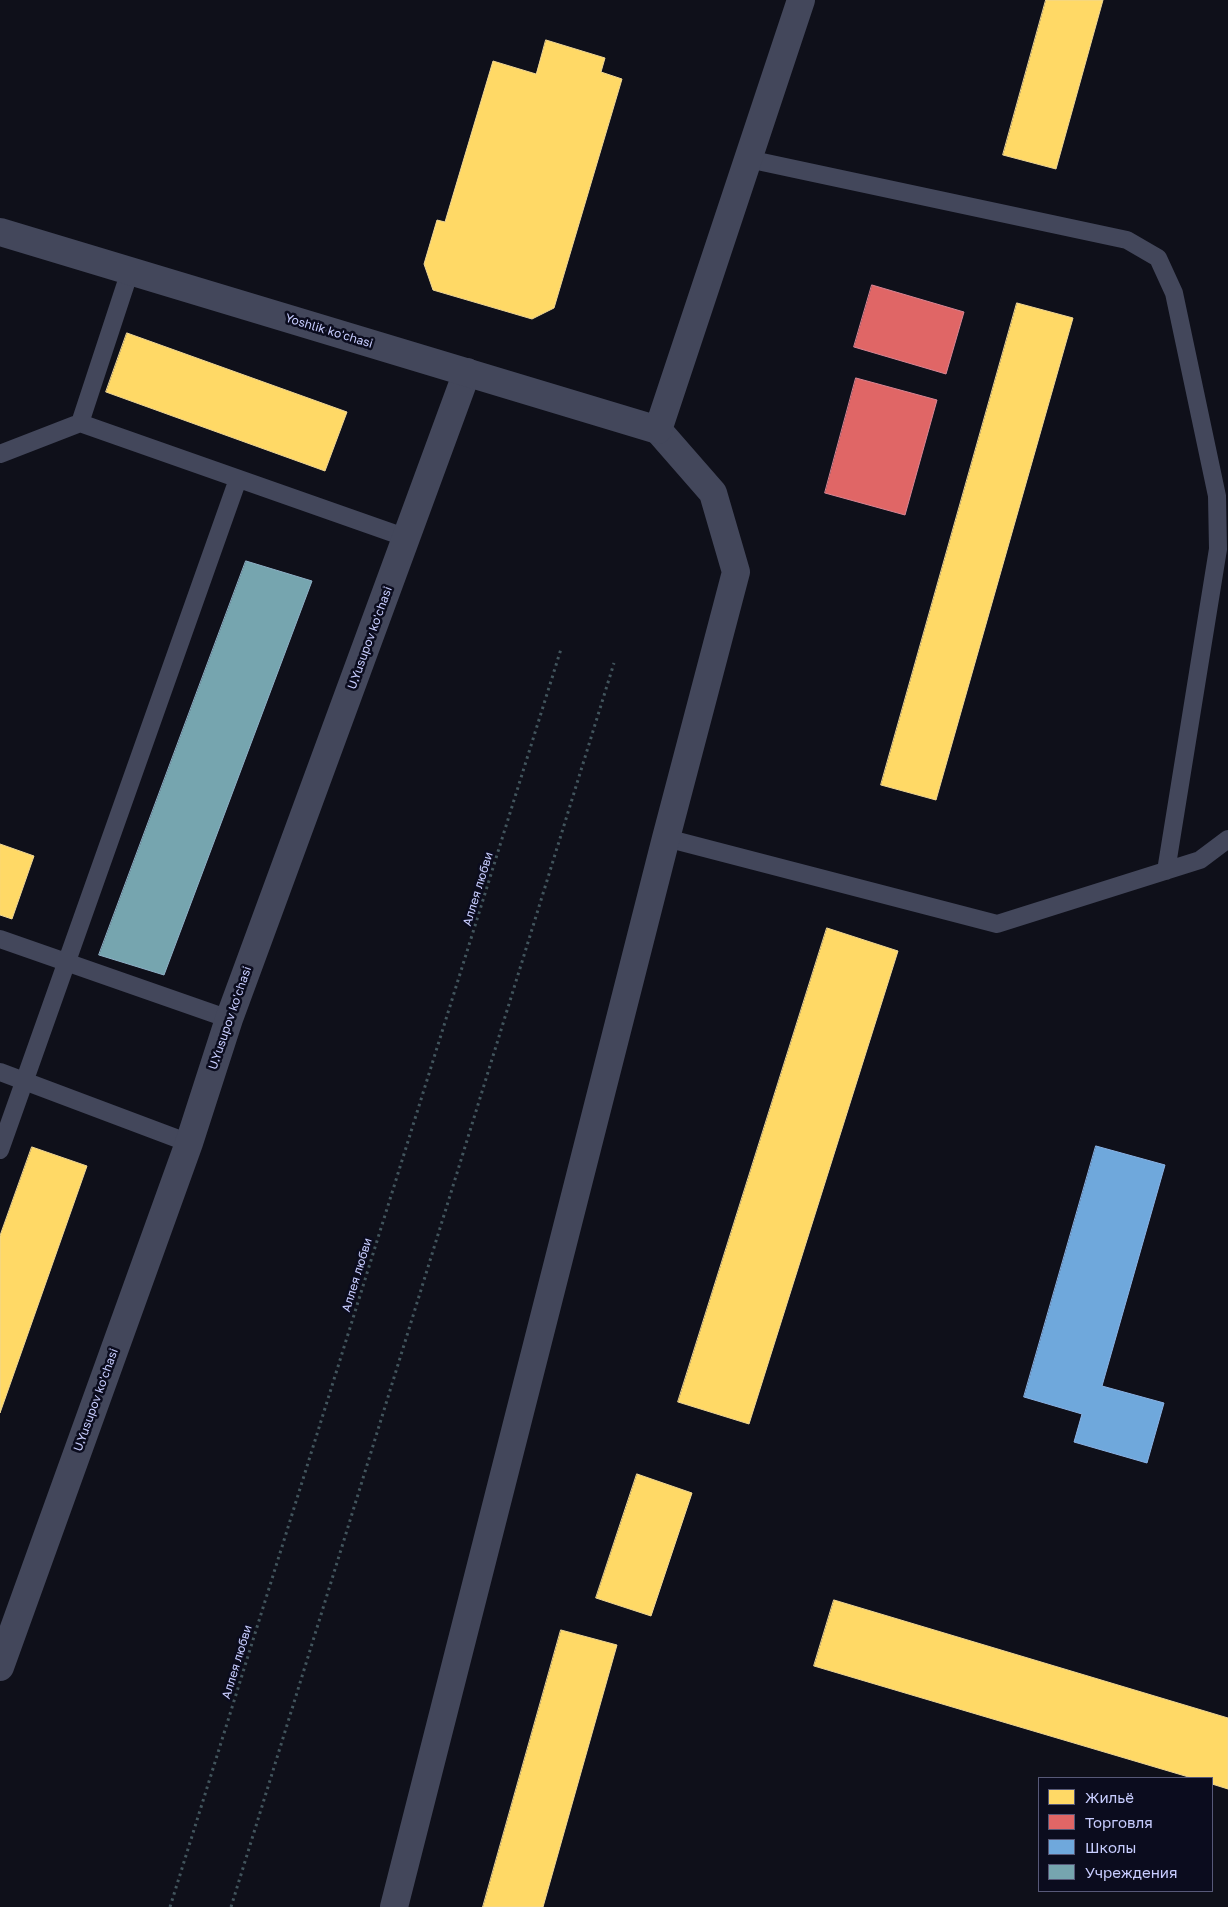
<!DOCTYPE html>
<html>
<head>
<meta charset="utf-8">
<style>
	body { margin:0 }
	#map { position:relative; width:1228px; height:1907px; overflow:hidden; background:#0f101a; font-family:"Golos Text",sans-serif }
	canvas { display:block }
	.legend { position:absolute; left:1038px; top:1777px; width:175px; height:115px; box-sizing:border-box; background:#0b0c1e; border:1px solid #575978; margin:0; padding:6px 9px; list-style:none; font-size:15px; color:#c8cdff }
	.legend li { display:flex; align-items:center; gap:10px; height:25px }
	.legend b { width:25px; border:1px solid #575978 }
</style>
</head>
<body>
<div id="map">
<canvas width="1228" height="1907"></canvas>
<ul class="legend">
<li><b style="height:14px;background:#ffd966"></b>Жильё</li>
<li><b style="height:14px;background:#e06666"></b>Торговля</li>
<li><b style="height:14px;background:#6fa8dc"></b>Школы</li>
<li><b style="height:14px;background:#76a5af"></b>Учреждения</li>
</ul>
</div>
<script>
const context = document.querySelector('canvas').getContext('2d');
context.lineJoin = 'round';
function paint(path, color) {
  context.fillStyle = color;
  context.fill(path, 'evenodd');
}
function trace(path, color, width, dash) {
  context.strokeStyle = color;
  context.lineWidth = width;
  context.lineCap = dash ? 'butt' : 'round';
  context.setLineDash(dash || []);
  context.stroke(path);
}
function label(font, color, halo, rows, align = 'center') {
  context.font = font + ' "Golos Text",sans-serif';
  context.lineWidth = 5;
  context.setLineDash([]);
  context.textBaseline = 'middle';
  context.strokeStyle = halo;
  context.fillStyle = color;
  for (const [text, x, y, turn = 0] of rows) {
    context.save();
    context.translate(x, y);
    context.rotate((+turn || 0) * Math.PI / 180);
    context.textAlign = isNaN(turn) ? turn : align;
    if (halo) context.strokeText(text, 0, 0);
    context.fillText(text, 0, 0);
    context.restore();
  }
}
const homes = new Path2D(`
	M1046,0H1103L1056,169L1003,155Z
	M546,40L605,58L601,72L622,79L554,308L532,319L433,290L424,264L437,220L445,222L493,61L536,74Z
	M1017,303L1073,318L936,800L881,785Z
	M127,333L347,412L325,471L106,392Z
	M0,844L34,856L12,919L0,915Z
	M827,928L898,951L749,1424L678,1402Z
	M32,1147L87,1166L0,1413V1236Z
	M637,1474L692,1493L651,1616L596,1598Z
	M834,1600L1228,1718V1789L1212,1784V1778H1192L814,1666Z
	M561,1630L617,1645L543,1907H483Z`);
paint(homes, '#ffd966');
trace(homes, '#eed594', 1);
const shops = new Path2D(`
	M872,285L964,312L946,374L854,347Z
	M856,378L937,400L905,515L825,493Z`);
paint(shops, '#e06666');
trace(shops, '#d98594', 1);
const schools = new Path2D(`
	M1096,1146L1165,1165L1102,1386L1164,1403L1147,1463L1074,1442L1082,1414L1024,1397Z`);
paint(schools, '#6fa8dc');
trace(schools, '#8ab3e6', 1);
const public = new Path2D(`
	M246,561L312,581L164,975L99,955Z`);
paint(public, '#76a5af');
trace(public, '#8fb1c7', 1);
trace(new Path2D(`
	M170,1907L561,649
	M231,1907L614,663`), '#42555d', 3, [2.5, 4]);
trace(new Path2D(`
	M748,159L1127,240L1158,258L1174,293L1217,496L1218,549L1166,871
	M80,423L407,538
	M0,454L80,423L130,271
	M666,838L997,924L1200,860L1228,839
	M0,939L229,1019
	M0,1072L189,1143
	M0,1150L238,479`), '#43475b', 18);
trace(new Path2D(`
	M0,1667L189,1143L229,1019L467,372
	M394,1907L666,838L736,572L713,493L658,430`), '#43475b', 28);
trace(new Path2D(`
	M0,232L658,430L801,0`), '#43475b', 28);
label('12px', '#c8cdff', '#0b0c1e', [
	["Yoshlik ko'chasi",329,331,17],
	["U.Yusupov ko'chasi",370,638,-70],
	["Аллея любви",478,889,-73],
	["U.Yusupov ko'chasi",230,1018,-71],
	["Аллея любви",357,1275,-73],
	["U.Yusupov ko'chasi",96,1400,-70],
	["Аллея любви",237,1662,-73]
]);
</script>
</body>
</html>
